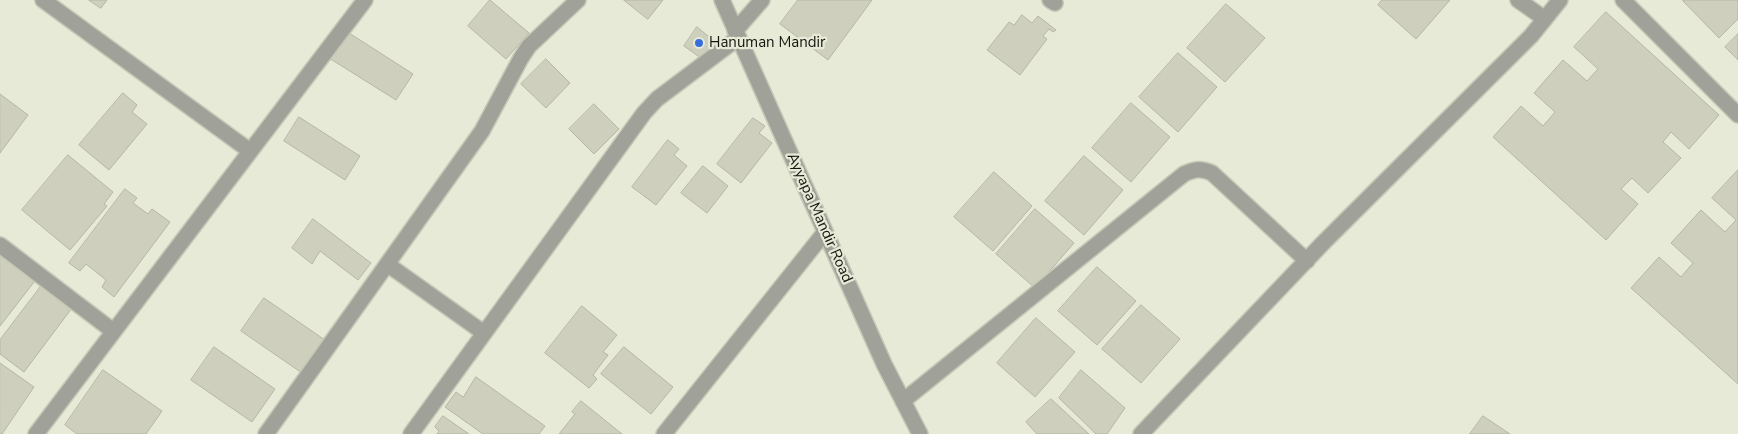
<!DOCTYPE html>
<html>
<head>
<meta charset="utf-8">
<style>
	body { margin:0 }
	canvas { display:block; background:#e7ead6 }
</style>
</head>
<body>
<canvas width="1738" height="434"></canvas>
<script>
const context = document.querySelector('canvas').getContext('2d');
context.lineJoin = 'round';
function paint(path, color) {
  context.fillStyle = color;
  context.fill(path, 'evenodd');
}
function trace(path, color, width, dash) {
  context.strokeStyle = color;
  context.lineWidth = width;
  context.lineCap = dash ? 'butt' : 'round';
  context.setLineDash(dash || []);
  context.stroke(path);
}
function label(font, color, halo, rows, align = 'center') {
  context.font = font + ' "Nunito Sans",sans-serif';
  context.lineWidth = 4.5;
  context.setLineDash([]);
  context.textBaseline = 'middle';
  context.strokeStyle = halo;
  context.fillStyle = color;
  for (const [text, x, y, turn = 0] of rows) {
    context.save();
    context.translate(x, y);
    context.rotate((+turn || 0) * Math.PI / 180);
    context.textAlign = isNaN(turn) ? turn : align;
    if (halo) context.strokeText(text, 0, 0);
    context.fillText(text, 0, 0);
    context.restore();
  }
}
const building = new Path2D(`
	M89,0H107L101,8Z
	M490,0L529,33L506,59L468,26Z
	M624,0H663L648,19Z
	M798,0H872L828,60L780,24Z
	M1382,0H1450L1416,39L1378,5Z
	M1685,0H1738V19L1719,38L1683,1Z
	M1226,4L1265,38L1225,82L1187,48Z
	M1606,12L1719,115L1689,149L1671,132L1663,142L1681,158L1648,193L1632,178L1621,189L1638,204L1606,240L1493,137L1521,106L1543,126L1555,112L1534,93L1563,60L1587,81L1598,69L1574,47Z
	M1022,15L1032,23L1038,16L1056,30L1053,32L1049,29L1043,36L1047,39L1020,75L987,50L1009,22L1014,25Z
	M697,27L713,40L705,61L684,46Z
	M346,31L413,74L396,100L329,58Z
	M1738,34V60L1725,47Z
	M1178,53L1217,87L1178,132L1139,97Z
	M546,59L570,83L546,108L521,84Z
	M123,93L137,105L132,112L147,124L109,170L79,145Z
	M0,94L28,115L0,153Z
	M1131,103L1170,137L1131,182L1092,148Z
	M594,104L619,129L594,154L569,129Z
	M299,117L360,156L345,180L284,141Z
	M753,118L765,126L759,133L772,143L741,183L717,164Z
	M668,140L679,149L674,155L687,166L656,205L632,187Z
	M68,155L113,192L104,204L107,206L70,250L22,210Z
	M1084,156L1123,190L1084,235L1045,201Z
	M703,166L728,186L707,213L681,193Z
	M1738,170V384L1631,288L1659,257L1681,277L1693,263L1671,243L1701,210L1725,232L1736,220L1712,198Z
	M994,172L1032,206L993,251L954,217Z
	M125,189L137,198L133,203L148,214L152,209L170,222L114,297L102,287L106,280L86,264L80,271L69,263Z
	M1035,209L1074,243L1035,288L996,254Z
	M313,219L371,263L358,280L320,251L312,264L292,248Z
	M0,247L38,277L0,326Z
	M1097,267L1136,301L1097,345L1058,311Z
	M42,285L72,308L24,372L0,354V340Z
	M264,298L325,340L302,373L241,331Z
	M1141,305L1180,339L1141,383L1102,349Z
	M582,306L617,335L603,352L608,355L593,375L597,379L589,388L545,353Z
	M1036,318L1075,352L1035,397L997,363Z
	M214,347L275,389L252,422L191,380Z
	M624,347L673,387L651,414L601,374Z
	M0,363L34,387L2,434H0Z
	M103,370L162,411L146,434H77L65,425Z
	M1081,370L1125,408L1107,434H1096L1059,398Z
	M476,377L545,426L539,434H483L445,407L456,392L463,397Z
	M1051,399L1089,434H1037L1026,422Z
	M581,401L622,434H559L575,414L572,412Z
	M443,416L469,434H437L439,431L435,427Z
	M1483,416L1510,434H1470Z`);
paint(building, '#ced0bd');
trace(building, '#b4b7a4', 1);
const minor = new Path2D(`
	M43,0L250,151
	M1050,0L1055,3
	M1518,0L1545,19
	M1623,0L1738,115
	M735,31L762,0
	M0,245L113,331
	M387,264L484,333
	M903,401L1184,174C1195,169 1201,168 1212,173L1307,261
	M36,434L365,0
	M266,434L482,131L521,58L529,46L578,0
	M411,434L644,113L657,99L738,38
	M664,434L825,232
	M1141,434L1324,242L1531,36L1560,0`);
const tertiary = new Path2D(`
	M722,0L884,364L920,434`);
trace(minor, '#c5c8b6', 18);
trace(tertiary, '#c5c8b6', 18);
trace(minor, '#a0a199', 15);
trace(tertiary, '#a0a199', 15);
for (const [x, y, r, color] of [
	[699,43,5,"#376ddc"]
]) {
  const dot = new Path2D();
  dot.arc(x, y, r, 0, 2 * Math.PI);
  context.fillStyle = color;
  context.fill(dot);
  trace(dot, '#e7ead6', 2);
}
label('15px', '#15160f', '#e7ead6', [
	["Hanuman Mandir",709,43]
], 'left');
label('15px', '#15160f', '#e7ead6', [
	["Ayyapa Mandir Road",819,218,66]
]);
</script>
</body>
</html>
